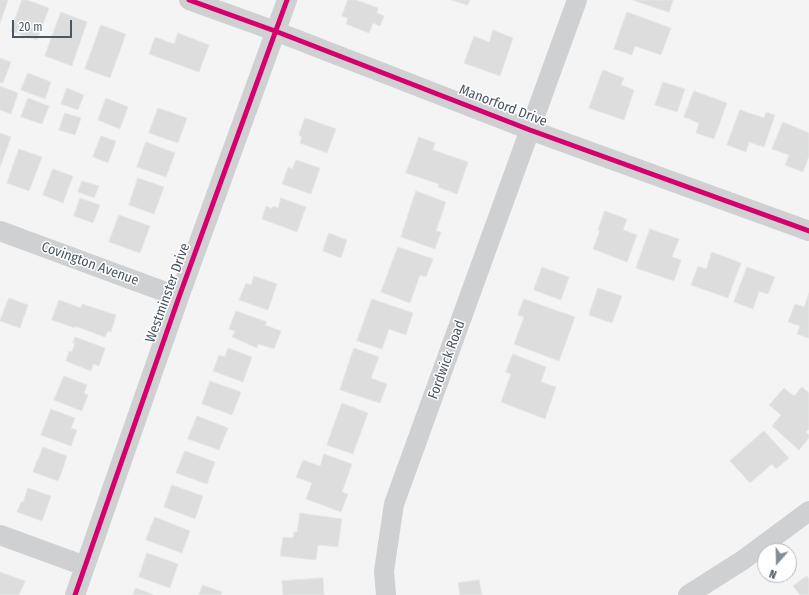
<!DOCTYPE html>
<html>
<head>
<meta charset="utf-8">
<style>
	body { margin:0 }
	#map { position:relative; width:809px; height:595px; overflow:hidden; background:#f4f4f4; font-family:"Fira Sans Condensed",sans-serif }
	canvas { display:block }
	.north { position:absolute; left:757px; top:543px; width:40px; height:40px; box-sizing:border-box; background:#fff; border:1px solid #b7bbc0; border-radius:50%; rotate:200deg; font-size:11px; font-weight:700; line-height:16px; text-align:center; color:#4a5661 }
	.north::after { content:''; display:block; margin:auto; width:14px; height:18px; background:#868d94; clip-path:polygon(50% 0,100% 100%,50% 72%,0 100%) }
	.scale { position:absolute; left:12px; top:20px; width:60px; height:18px; box-sizing:border-box; border:2px solid #4a5661; border-top:0; padding-left:5px; font-size:12px; line-height:14px; white-space:nowrap; color:#4a5661; -webkit-text-stroke:3px #fff; paint-order:stroke }
</style>
</head>
<body>
<div id="map">
<canvas width="809" height="595"></canvas>
<div class="north">N</div>
<div class="scale">20 m</div>
</div>
<script>
const context = document.querySelector('canvas').getContext('2d');
context.lineJoin = 'round';
function paint(path, color) {
  context.fillStyle = color;
  context.fill(path, 'evenodd');
}
function trace(path, color, width, dash) {
  context.strokeStyle = color;
  context.lineWidth = width;
  context.lineCap = dash ? 'butt' : 'round';
  context.setLineDash(dash || []);
  context.stroke(path);
}
function label(font, color, halo, rows, align = 'center') {
  context.font = font + ' "Fira Sans Condensed",sans-serif';
  context.lineWidth = 3;
  context.setLineDash([]);
  context.textBaseline = 'middle';
  context.strokeStyle = halo;
  context.fillStyle = color;
  for (const [text, x, y, turn = 0] of rows) {
    context.save();
    context.translate(x, y);
    context.rotate((+turn || 0) * Math.PI / 180);
    context.textAlign = isNaN(turn) ? turn : align;
    if (halo) context.strokeText(text, 0, 0);
    context.fillText(text, 0, 0);
    context.restore();
  }
}
const building = new Path2D(`
	M0,0H8L0,23Z
	M22,0H27L49,8L37,40L11,31Z
	M348,0H356L378,8L377,13L384,16L380,26L373,23L369,33L346,24L348,18L342,16Z
	M452,0H470L468,5Z
	M633,0H673L669,12Z
	M61,12L87,22L72,66L45,56Z
	M627,12L671,28L661,55L635,46L632,55L614,49Z
	M101,25L126,34L110,78L85,69Z
	M493,30L513,38L500,76L464,63L474,36L489,42Z
	M178,33L209,45L199,72L149,54L155,37L174,44Z
	M0,58L11,62L3,83L0,82Z
	M603,70L624,78L621,85L634,90L624,120L589,108Z
	M28,73L51,82L45,99L21,90Z
	M663,82L685,89L677,112L655,105Z
	M0,86L18,93L11,114L0,110Z
	M67,88L84,95L78,110L61,104Z
	M694,91L727,103L714,139L696,133L699,123L684,117Z
	M28,98L49,106L42,124L21,117Z
	M106,98L128,107L120,129L98,120Z
	M158,108L187,118L178,143L149,133Z
	M740,110L764,118L766,112L775,115L764,147L749,142L746,152L727,145Z
	M65,113L81,118L75,135L59,130Z
	M305,118L336,129L327,153L300,143L302,137L299,135Z
	M783,122L809,133V156L803,172L785,165L789,155L772,149Z
	M0,133L11,137L0,167Z
	M101,136L116,141L108,163L93,157Z
	M419,137L435,143L433,150L468,162L457,194L438,187L439,184L406,173Z
	M146,142L175,153L166,177L137,167Z
	M19,149L42,157L29,191L7,183Z
	M296,160L320,168L311,194L282,184L288,167L292,169Z
	M53,169L73,176L63,203L43,195Z
	M138,178L164,187L154,214L129,205Z
	M82,181L99,186L94,198L78,192Z
	M416,191L446,202L436,231L441,232L435,249L401,237Z
	M80,198L100,205L93,223L74,216Z
	M281,198L306,207L297,232L262,219L266,206L272,209L273,206L278,208Z
	M605,211L627,219L623,230L637,235L627,262L593,249L600,230H598Z
	M119,215L150,226L140,253L109,242Z
	M650,229L679,239L672,257L681,260L674,281L636,268Z
	M329,233L347,240L341,258L323,251Z
	M398,247L433,259L426,277L420,275L410,303L381,292Z
	M712,252L741,263L728,298L691,285L698,266L706,269Z
	M542,267L569,277L561,300L534,290Z
	M747,267L775,277L768,294L759,291L753,309L734,302Z
	M254,276L277,284L268,310L239,300L246,283L251,285Z
	M598,288L622,296L612,323L589,315Z
	M809,293V338L797,334L800,326L788,322L795,304L804,307Z
	M9,298L28,305L20,328L0,321Z
	M372,299L413,313L406,335L389,329L382,349L357,341Z
	M524,299L575,317L559,361L514,344L524,317L518,315Z
	M59,300L81,308L82,304L116,315L111,332L108,331L105,337L75,326V328L52,320Z
	M236,311L267,322L265,325L281,331L274,349L258,344L257,348L232,337L235,331L229,329Z
	M75,337L105,348L99,366L93,364L91,371L66,361L69,351L72,352L75,343H73Z
	M228,348L252,357L243,382L213,371L219,355L225,357Z
	M354,348L379,357L371,378L387,384L380,403L340,390Z
	M513,354L546,367L541,382L556,387L545,419L501,402L511,374L506,372Z
	M64,376L87,385L84,393L88,395L82,411L54,400Z
	M210,381L241,392L232,415L202,404Z
	M802,387L809,393V429L806,432L809,435V438L799,450L772,426L781,415L769,405L784,388L794,396Z
	M342,403L368,413L353,454L327,445Z
	M51,409L75,418L71,428L77,430L71,446L41,435Z
	M197,416L228,428L219,450L188,439Z
	M764,431L789,458L776,469L772,464L750,483L730,461Z
	M43,447L67,456L60,477H59L58,481L33,472L37,460H38Z
	M185,451L215,462L207,484L176,473Z
	M324,454L352,464L342,492L348,494L341,512L306,499L312,483L296,477L303,460L320,466Z
	M172,485L203,496L195,519L164,507Z
	M28,488L51,496L42,521L17,512L21,502H23Z
	M300,513L342,519L338,547L318,545L316,560L280,556L283,537L293,538L294,532H297Z
	M155,517L190,531L182,553L146,540Z
	M147,553L178,564L170,588L139,577Z
	M0,572L25,581L19,595H0Z
	M807,576L809,579V595H800L793,586Z
	M323,578L324,595H283L282,581Z
	M479,580L482,595H460L458,583Z
	M203,585L222,592L221,595H199Z
	M136,588L154,595H133Z`);
paint(building, '#ddddde');
trace(building, '#e5e6e7', 1);
trace(new Path2D(`
	M189,0L275,31L530,130L809,231
	M0,231L179,297
	M0,535L85,566
	M75,595L179,297L287,0
	M386,595L384,571L394,504L577,0
	M688,595L743,560L809,511`), '#ced0d2', 20);
trace(new Path2D(`
	M189,0L275,31L530,130L809,231
	M75,595L179,297L287,0`), '#d6006c', 5);
label('14px', '#4a5661', '#fff', [
	["Manorford Drive",503,106,21],
	["Covington Avenue",90,264,20],
	["Westminster Drive",168,293,-70],
	["Fordwick Road",447,360,-70]
]);
</script>
</body>
</html>
